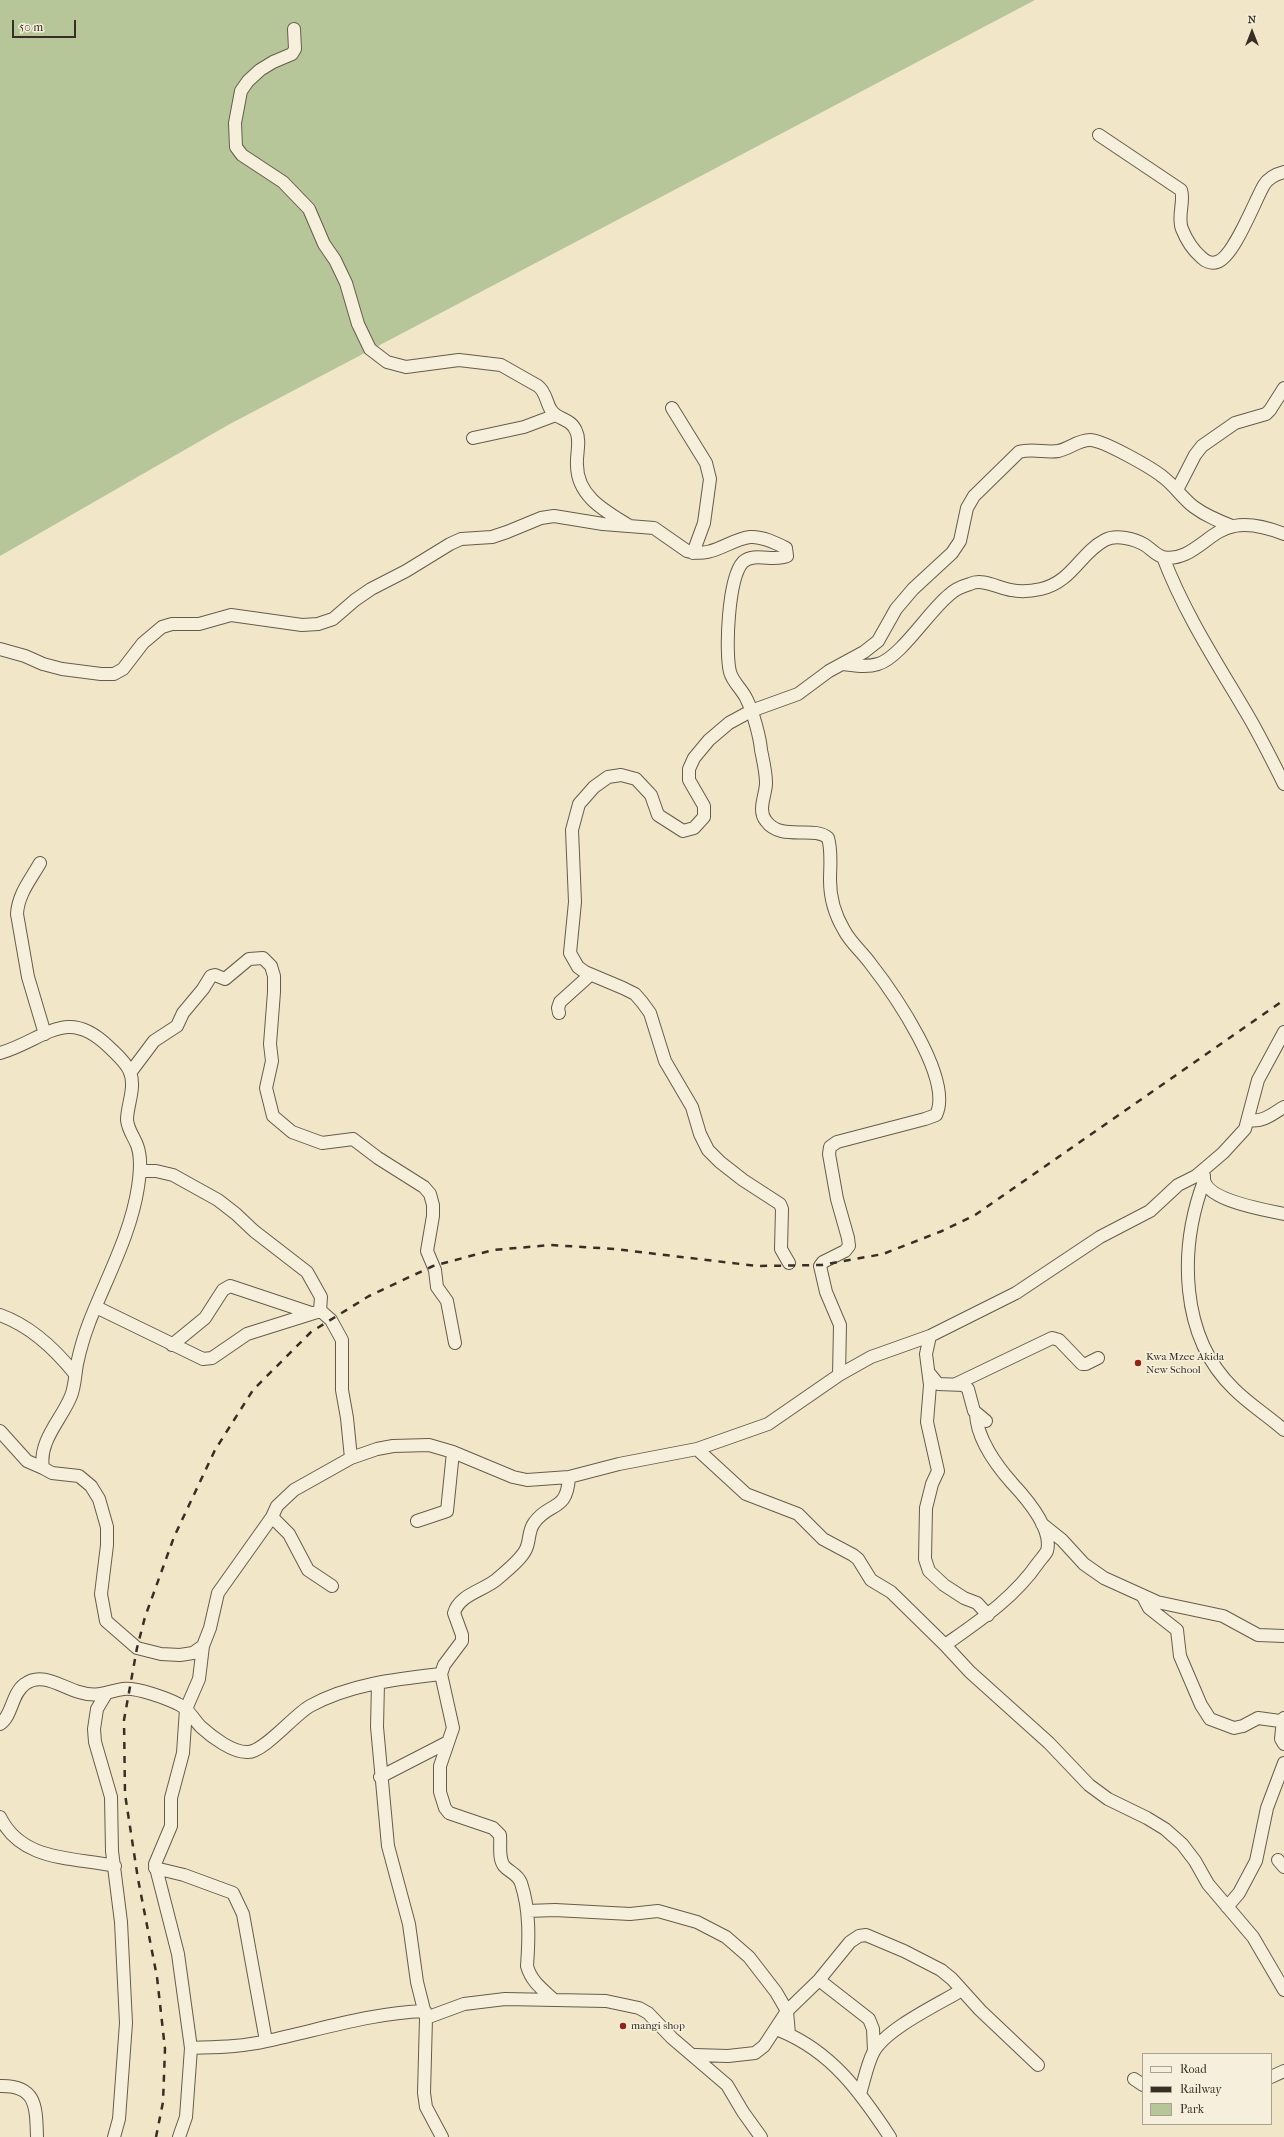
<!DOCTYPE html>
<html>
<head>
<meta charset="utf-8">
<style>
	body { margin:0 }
	#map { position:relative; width:1284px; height:2137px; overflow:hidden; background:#f1e7c8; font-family:"IM FELL French Canon",serif }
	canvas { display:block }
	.legend { position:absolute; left:1142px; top:2053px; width:130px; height:72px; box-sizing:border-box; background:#f6efdb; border:1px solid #aaa293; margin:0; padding:5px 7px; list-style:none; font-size:12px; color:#382e26 }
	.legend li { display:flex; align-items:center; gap:8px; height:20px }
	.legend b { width:20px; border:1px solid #aaa293 }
	.north { position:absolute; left:1232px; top:12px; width:40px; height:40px; -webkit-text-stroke:3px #f6efdb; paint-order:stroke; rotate:0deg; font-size:11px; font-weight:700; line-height:16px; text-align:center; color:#382e26 }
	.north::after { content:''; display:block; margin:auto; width:14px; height:18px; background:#382e26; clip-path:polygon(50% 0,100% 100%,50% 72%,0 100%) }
	.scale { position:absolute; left:12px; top:20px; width:64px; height:18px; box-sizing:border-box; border:2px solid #382e26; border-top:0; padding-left:5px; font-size:12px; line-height:14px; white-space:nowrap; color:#382e26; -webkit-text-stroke:3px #f6efdb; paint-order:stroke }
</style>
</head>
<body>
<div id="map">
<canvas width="1284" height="2137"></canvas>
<ul class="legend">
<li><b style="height:5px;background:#f6efdb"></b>Road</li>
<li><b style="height:5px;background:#382e26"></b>Railway</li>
<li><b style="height:11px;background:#b6c699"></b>Park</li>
</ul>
<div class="north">N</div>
<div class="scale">50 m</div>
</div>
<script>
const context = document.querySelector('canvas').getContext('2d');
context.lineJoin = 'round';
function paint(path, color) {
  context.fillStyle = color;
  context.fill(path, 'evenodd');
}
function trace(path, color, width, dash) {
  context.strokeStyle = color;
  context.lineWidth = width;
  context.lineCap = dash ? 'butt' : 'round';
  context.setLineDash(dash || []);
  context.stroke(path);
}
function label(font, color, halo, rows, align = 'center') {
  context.font = font + ' "IM FELL French Canon",serif';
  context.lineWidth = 3;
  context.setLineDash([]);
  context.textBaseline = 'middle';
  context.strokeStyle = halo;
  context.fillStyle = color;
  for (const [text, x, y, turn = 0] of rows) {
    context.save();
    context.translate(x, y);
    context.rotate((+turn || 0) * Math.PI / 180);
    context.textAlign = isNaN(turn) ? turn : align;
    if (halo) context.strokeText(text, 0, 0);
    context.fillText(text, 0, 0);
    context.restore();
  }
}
paint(new Path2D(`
	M0,0H1035L228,425L0,556Z`), '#b6c699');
const minor = new Path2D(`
	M294,29L295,49L292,54L273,62L260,70L248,81L241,91L235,123L236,147L242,155L283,182L309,209L324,244L335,260L346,283L358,324L370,349L387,362L406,367L459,360L501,365L538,386C546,392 546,402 551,410C557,420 571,418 576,431C581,441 576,455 577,465C577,496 605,511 628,525
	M1099,135L1181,190C1185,200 1177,217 1182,229C1186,239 1193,250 1201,257C1205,261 1211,264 1217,262C1234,257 1255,200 1264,185C1269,177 1276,174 1284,172
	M672,408L706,463L710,479L704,523L693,553
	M473,438L524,427L556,415
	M1177,490L1195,455L1202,446L1235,423L1266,414L1270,410L1284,388
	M1163,557C1185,615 1219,666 1250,719C1262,740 1273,762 1284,784
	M0,649L25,656L43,664L62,669L101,674H114L123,669L143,643L162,627L172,624H199L231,615L302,625L318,624L333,619L355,600L371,589L406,571L450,544L461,539L492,537L507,532L541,518L554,516L603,524L654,528L687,551C712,559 730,539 750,537C762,536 776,543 786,548L787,556C774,562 754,552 743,562C728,578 725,652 730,672C733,683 743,690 747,700C753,712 760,737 761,750C763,760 766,772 766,783C766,795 757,810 766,821C781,842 814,825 828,838C832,851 830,867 830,880C830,897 835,915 844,930C850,942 862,952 870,963C892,991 954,1079 936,1115L925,1119L837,1142L830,1147L829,1154L837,1199L848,1238L849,1246L845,1251L823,1262L820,1266L826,1292L840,1325L839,1375
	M842,664C853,665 866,668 878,664C900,658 929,611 949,595C954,590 963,586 970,584C983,578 998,588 1011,590C1020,592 1032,591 1041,589C1072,582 1080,553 1105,540C1116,534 1135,539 1145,545C1151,549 1157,556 1163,557C1191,563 1209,530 1234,526C1249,523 1269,528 1284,534
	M40,863C31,879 18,894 17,914L28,977L45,1034
	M559,1013L558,1008L560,1002L590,975
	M0,1053C45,1040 66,1005 109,1047C116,1054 126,1062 130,1072C136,1088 127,1105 127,1120C128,1130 134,1137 137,1145C142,1158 140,1174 138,1187C131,1234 106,1279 89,1323C84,1336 80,1350 77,1364C75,1375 75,1386 71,1396C62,1419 38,1441 43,1468L52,1473L79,1476L91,1486L99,1499L107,1527V1545L101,1594L106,1621L137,1648L161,1654L180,1655L193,1653L203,1646L210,1628L218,1593L272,1517L277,1506L294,1490L351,1458L377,1449L393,1446L429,1445L453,1452L513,1477L527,1480L569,1477L619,1464L697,1449L768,1424L839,1375L871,1357L930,1336L1016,1293L1100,1237L1150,1211L1178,1185L1196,1176L1223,1153L1245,1129L1258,1080L1284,1032
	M130,1073L154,1041L177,1026L183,1013L203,989L211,976L215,975L225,979L249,959L263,958L271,966L274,976V992L270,1044L272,1061L266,1088L273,1116L292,1132L322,1143L353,1139L378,1158L424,1187L430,1194L433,1205V1216L427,1251L435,1270L437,1287L447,1301L455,1343
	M1248,1120C1263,1123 1272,1114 1284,1107
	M140,1171H156L173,1175L218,1200L236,1214L254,1231L307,1272L321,1297L320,1311
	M1204,1176C1201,1200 1266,1210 1284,1214
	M1204,1181C1179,1248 1179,1336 1234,1389C1249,1404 1268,1416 1284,1430
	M789,1263L781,1249L782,1209L780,1204L743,1180L720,1162L708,1150L700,1134L692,1107L665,1061L650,1013L642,1002L635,994L623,988L585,972L578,967L570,953L575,902L572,830L579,804L594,787L608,777L621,775L636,779L651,795L658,815L683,831L694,828L704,817V806L689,780V769L694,758L709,740L729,723L751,711L798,694L829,671L864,652L878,641L896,609L913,589L952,553L960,541L967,508L974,496L1019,452C1032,448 1045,453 1058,451C1069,449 1078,440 1090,440C1103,440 1152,468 1163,477C1175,486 1183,499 1194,507C1206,516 1219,521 1232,526
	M96,1307L203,1359L212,1358L247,1334L317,1312H322L331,1320L342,1340V1390L347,1418L351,1458
	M0,1315C31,1326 55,1349 75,1374
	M930,1336L926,1354L930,1385L927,1422L938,1471L932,1484L926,1508L925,1559L929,1571L944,1585L964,1598L977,1603L988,1615
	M172,1345L205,1318L223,1290L230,1286L311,1313
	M929,1373L938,1384L964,1385L968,1389L974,1411L986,1421
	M956,1384L1052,1338L1059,1340L1082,1364H1086L1098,1358
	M0,1431L27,1461L43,1468
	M697,1449L746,1494L798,1514L823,1539L853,1555L858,1559L871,1580L891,1592L945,1645L970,1672L1049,1743L1089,1785L1108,1799L1147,1818L1165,1829L1182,1844L1195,1861L1208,1884L1253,1937L1284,1990
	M272,1517L289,1534L308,1570L332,1586
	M417,1521L447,1511L453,1452
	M1042,1524L1062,1540L1084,1564L1104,1578L1157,1602L1223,1616L1258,1635L1284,1636
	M1142,1595L1149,1608L1177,1630L1180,1656L1201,1705L1210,1719L1234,1728L1243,1726L1258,1718L1280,1721L1284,1718
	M945,1645C979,1621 1014,1598 1038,1563C1040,1560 1045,1555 1047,1551C1053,1529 1026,1498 1012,1483C996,1465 977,1438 976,1414
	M378,1683L377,1727L388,1846L409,1924L417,1982L426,2018L424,2093L426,2107L442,2137
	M106,1694L97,1709L94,1729L95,1742L111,1797L112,1851L121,1922L126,2023L119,2119L114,2137
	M1283,1719L1281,1739L1284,1744
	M0,1724C13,1715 11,1694 25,1684C42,1671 63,1688 79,1692C98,1698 105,1692 123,1689C136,1687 166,1698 178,1704C189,1709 193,1719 201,1727C212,1737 233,1753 248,1752C264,1752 294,1715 310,1706C350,1684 397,1679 441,1674
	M380,1777L448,1742
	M0,1817C22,1862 73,1857 115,1866
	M1278,1860L1284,1867
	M155,1868L184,1875L233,1893L243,1914L266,2041
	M1227,1907L1239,1893L1256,1861L1267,1808L1284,1763
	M527,1911L555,1910L630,1914L658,1911L697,1922L726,1937L749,1957L776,1992L787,2011L789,2034
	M819,1980L869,2019L873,2029L874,2051
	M553,1999C542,1989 531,1981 527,1966C529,1939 530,1910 521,1883C518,1874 509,1872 504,1866C498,1858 501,1845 500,1835L493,1828L449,1813L445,1808L440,1792V1766L453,1728L441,1674L444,1665L462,1641V1635L454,1613C459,1595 482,1591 496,1580C505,1572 521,1560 526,1549C530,1541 528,1531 534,1523C549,1501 567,1513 569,1477
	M426,2018L464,2004L505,1999L606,2001L639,2008L648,2013L672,2038L727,2085L743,2112L761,2137
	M781,2031C832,2052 861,2093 890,2137
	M191,2048C216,2047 241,2047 267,2041C319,2030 370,2013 425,2011
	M695,2055L728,2056L755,2053L764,2046L787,2011L819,1980L850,1942L859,1936L866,1935L904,1951L941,1970L952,1979L980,2010L1038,2065
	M1271,2077L1284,2071
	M1134,2079L1143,2085
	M0,2086C37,2085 36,2107 37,2137
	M860,2094C864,2081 867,2065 873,2053C885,2029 939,2004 962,1990
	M179,2137L186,2117L191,2048L178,1954L155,1864L171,1826V1798L183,1753L186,1709L199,1679L203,1646`);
trace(minor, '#665c4e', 14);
trace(minor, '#f6efdb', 12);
trace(new Path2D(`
	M156,2137L163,2102L165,2049L157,1977L138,1879L125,1794L124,1720L137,1648L145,1617L174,1537L215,1450L253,1390L311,1332L369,1296L433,1266L493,1250L551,1245L615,1249L757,1266L822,1265L883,1254L942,1231L975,1215L1284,1000`), '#382e26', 2.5, [7, 7]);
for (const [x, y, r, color] of [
	[1138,1363,4,"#8f2418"],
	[623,2026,4,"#8f2418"]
]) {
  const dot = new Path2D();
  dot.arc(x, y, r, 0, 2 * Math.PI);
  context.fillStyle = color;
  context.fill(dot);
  trace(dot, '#f6efdb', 1.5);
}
label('11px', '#382e26', '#f6efdb', [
	["Kwa Mzee Akida",1146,1357],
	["New School",1146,1370],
	["mangi shop",631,2026]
], 'left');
</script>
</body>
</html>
